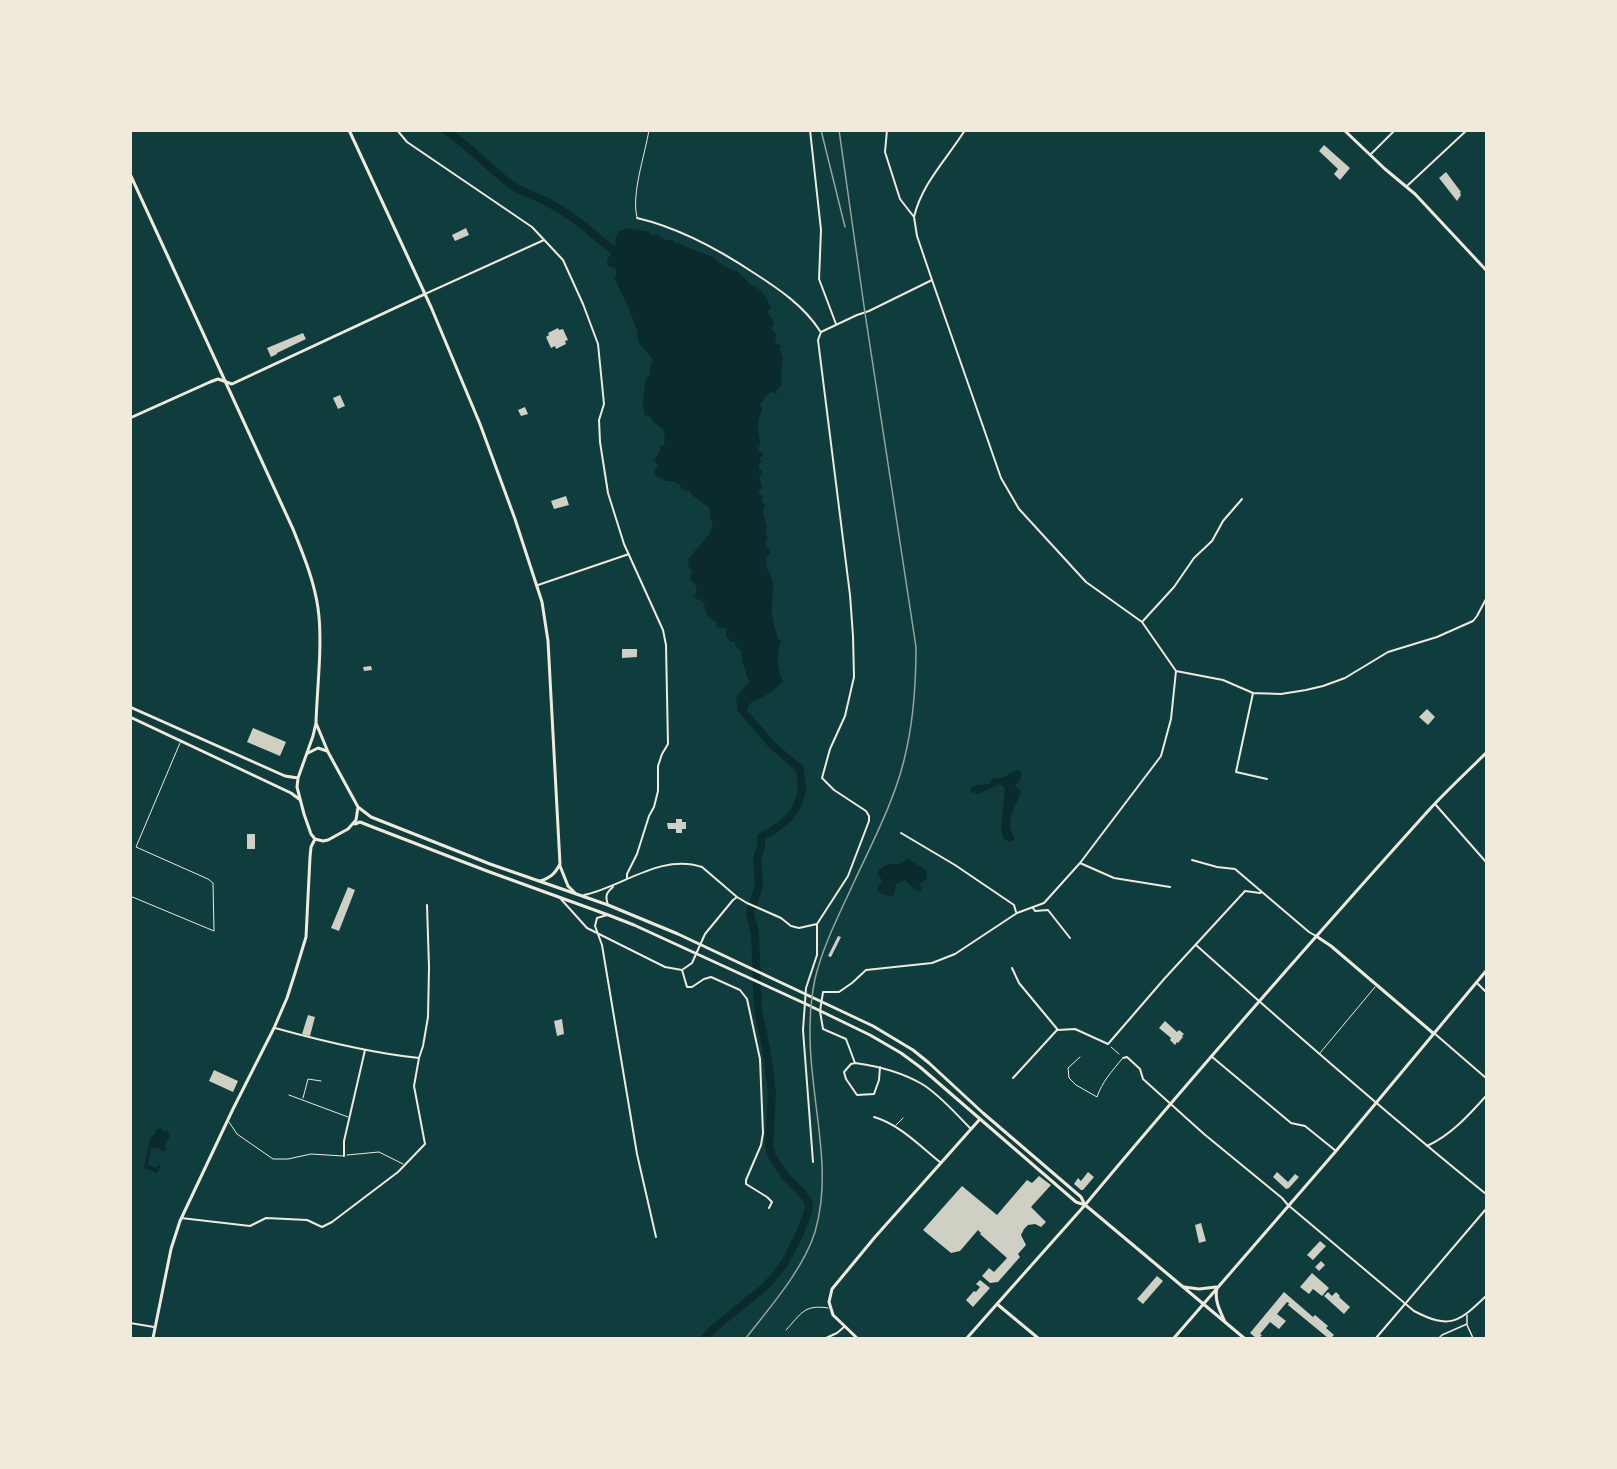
<!DOCTYPE html>
<html>
<head>
<meta charset="utf-8">
<style>
	body { margin:0 }
	#map { position:relative; width:1617px; height:1469px; overflow:hidden; background:#0f3d3e; font-family:"Fira Sans",sans-serif }
	canvas { display:block }
	.frame { position:absolute; inset:0; border:132px solid #f1e9da; pointer-events:none }
</style>
</head>
<body>
<div id="map">
<canvas width="1617" height="1469"></canvas>
<div class="frame"></div>
</div>
<script>
const context = document.querySelector('canvas').getContext('2d');
context.lineJoin = 'round';
function paint(path, color) {
  context.fillStyle = color;
  context.fill(path, 'evenodd');
}
function trace(path, color, width, dash) {
  context.strokeStyle = color;
  context.lineWidth = width;
  context.lineCap = dash ? 'butt' : 'round';
  context.setLineDash(dash || []);
  context.stroke(path);
}
paint(new Path2D(`
	M627,228L649,232L651,235L658,234L659,237L667,240H673L675,243L678,242L686,247L713,257L718,262L734,271H737L751,285L755,286L762,292V295L765,294L767,300L771,307L768,311L770,317L772,318L774,324L771,328L776,334L775,345L778,344L782,346L779,348L783,357L781,374L782,384L776,391L777,395L774,392L769,393L760,404L762,410C756,420 758,434 761,445L758,447L759,452L763,453V456L760,458L761,462L759,464V470H762V474L759,476L762,488L758,492L763,497L761,499L765,506L763,511L767,527L766,533L768,538L765,543L771,552L766,558L767,569C777,580 771,600 772,615C773,623 776,631 778,639L781,641C776,656 777,667 783,682L770,693L749,704L747,709L743,712H738L736,697L749,682L742,661V652L735,645V641L731,642L726,636L727,631L726,628L716,627L717,624L715,621L711,620V618L708,617L703,605L707,602H702L701,599L698,600L694,596L697,590L694,582L690,580L692,571L688,567L689,564L687,560C692,556 693,553 697,548C704,539 711,536 713,523C708,517 712,511 707,505H704C700,499 693,499 690,491L683,490C676,478 674,484 664,480C661,479 659,477 656,476L654,472L658,465L654,461L660,450V446L664,445L665,437L663,429L653,422L650,416L644,415L643,400L646,378L649,376L651,372L649,370L653,360L639,343L637,330L627,304L614,277L616,275V268L608,266C605,255 611,257 616,250C615,241 614,237 620,230H624Z
	M1017,770L1022,772L1020,780L1015,786L1021,791C1018,803 1007,817 1011,830C1011,833 1014,836 1015,839L1009,842L1003,838L1001,830L1005,787L999,784L979,794L971,792V788L977,785L989,784L992,779L1004,777Z
	M907,858L927,871V879L920,884L922,890L917,891L905,880L896,884L894,895L890,896L879,893L877,889L882,880L877,874L879,870L888,864C897,864 901,866 907,858Z
	M161,1128L163,1132L168,1131L170,1137L165,1143L166,1151H162L159,1147L157,1149L151,1148L148,1164L155,1168L159,1165L161,1166L157,1173L144,1168L150,1138L155,1134V1130Z`), '#0a2a2b');
trace(new Path2D(`
	M445,130C468,145 487,166 509,183C519,191 530,194 541,199C552,204 563,211 573,218C591,230 604,246 624,257
	M705,1338L713,1329L767,1285L784,1264L800,1233L808,1212L809,1203L803,1194L785,1176L772,1156L769,1146L772,1092L766,1048L758,1010L755,933L750,913L759,886L757,859L761,847V837C782,826 800,813 802,788C802,782 800,775 800,769L772,745L742,710L745,704`), '#0a2a2b', 8);
paint(new Path2D(`
	M1324,145L1350,168L1340,180L1334,174L1338,169L1319,151Z
	M1446,172L1461,192L1460,193L1461,195L1457,201L1439,178Z
	M466,228L469,235L455,241L452,235Z
	M558,328L559,330L563,329L568,340L565,341L566,344L556,349L555,346L551,348L546,337L549,335L548,333Z
	M303,333L306,339L277,353V354L271,357L267,348Z
	M340,395L345,406L338,409L333,398Z
	M525,407L528,414L521,416L518,410Z
	M566,496L569,505L554,509L551,501Z
	M622,649H637V657L622,658Z
	M371,666L372,670L364,671L363,667Z
	M1427,709L1435,717L1428,725L1419,717Z
	M253,728L286,742L280,756L247,742Z
	M676,819H682V822H686V829H682V833H676V829H668L667,823H676Z
	M247,834H255V849H247Z
	M348,887L355,890L339,931L331,928Z
	M838,936L841,937L831,957L828,956Z
	M308,1015L315,1017L310,1036L302,1034Z
	M562,1019L564,1034L557,1036L554,1021Z
	M1165,1021L1177,1032L1179,1030L1184,1034L1182,1036L1183,1037L1178,1043L1177,1042L1175,1045L1170,1040L1171,1038L1159,1028Z
	M214,1070L238,1081L233,1092L209,1081Z
	M1088,1172L1094,1177L1083,1190H1081L1074,1184L1078,1178L1081,1181Z
	M1277,1172L1288,1182L1295,1174L1299,1177L1289,1188L1286,1189L1273,1177Z
	M1039,1176L1051,1185L1031,1207L1046,1222L1041,1227L1035,1224L1028,1225L1024,1229L1021,1235L1026,1245L1018,1254L1020,1257L998,1282L990,1283L982,1276L989,1268L994,1272L1007,1258L980,1234L981,1233L978,1230L960,1251L951,1253L923,1230L962,1186L997,1215L1027,1180L1032,1183Z
	M1201,1223L1206,1241L1199,1243L1195,1225Z
	M1320,1241L1326,1246L1313,1260L1307,1255Z
	M1321,1261L1325,1265L1319,1271L1315,1267Z
	M1312,1273L1329,1288L1322,1296L1313,1289L1309,1294L1300,1287Z
	M1157,1276L1163,1281L1143,1304L1137,1299Z
	M980,1280L990,1288L973,1307L966,1300L974,1291L976,1292L980,1287L976,1284Z
	M1284,1292L1313,1317L1315,1315L1328,1326L1326,1328L1334,1335L1331,1338H1328L1288,1305L1289,1303L1287,1302L1277,1314L1286,1321L1279,1329L1270,1322L1260,1334L1262,1335L1259,1338H1256L1250,1333Z
	M1328,1292L1332,1296L1336,1292L1340,1296L1339,1297L1350,1307L1344,1314L1324,1296Z`), '#cfcfc3');
trace(new Path2D(`
	M1111,1047L1119,1054`), '#f1e9da', 1);
trace(new Path2D(`
	M637,217C631,194 645,155 649,130
	M130,896L214,931L213,883L208,879L136,847L180,743
	M1320,1053L1375,987
	M1080,1057L1068,1068L1069,1078L1076,1085L1097,1097C1102,1082 1112,1071 1122,1059
	M289,1095L348,1117
	M303,1098L308,1079L321,1081
	M229,1122L237,1134L273,1159H288L311,1154L343,1156
	M896,1125L903,1118
	M347,1155L379,1152L403,1164
	M786,1330C801,1314 804,1304 828,1308`), '#f1e9da', 1);
trace(new Path2D(`
	M1467,1325L1473,1338
	M1439,1338L1442,1335L1467,1324V1315`), '#f1e9da', 1.5);
trace(new Path2D(`
	M397,130L407,142L532,227L563,260L583,304L598,344L604,404L599,420L600,442L608,493L624,544L663,630L666,645L668,744L662,754L658,766V791L654,807L649,816L637,854L627,874V879
	M810,130L821,230L819,279L836,324
	M887,130L885,152L900,199L914,217L917,236L932,280L1001,478L1019,509L1086,582L1142,622L1176,671L1171,719L1161,756L1080,863L1044,903L1017,913L955,954L932,963L866,970L852,983L839,992H823L820,1011L823,1029L846,1039L855,1063C878,1066 901,1072 922,1084C940,1095 955,1113 970,1128
	M1370,155L1395,130
	M1407,186L1467,130
	M914,217C922,183 947,159 965,130
	M637,218C680,228 718,249 754,273C779,289 804,306 820,331
	M425,294L544,240
	M538,585L629,554
	M1142,622L1174,587L1194,558L1212,541L1223,521L1242,499
	M1176,671L1223,680L1253,693L1281,694L1306,690L1323,686L1345,678L1388,652L1437,637L1473,621L1477,616L1486,599
	M1253,693L1236,772L1267,779
	M1435,804L1486,862
	M901,833L955,865L1014,905L1016,912
	M1192,860L1217,867L1235,869L1309,932L1316,936
	M1080,863L1114,878L1170,887
	M584,895C622,887 661,853 702,867L737,897L747,903L781,918L791,926L799,928L817,924L848,876L869,821V816L866,811L834,790L822,778L830,749L845,716L854,677L853,636L850,595L818,340L821,332L857,315L869,311L932,280
	M560,898L587,928L665,967L682,970L692,963L705,934L733,900L737,897
	M608,905C605,896 606,893 613,887
	M1033,908L1035,911L1048,910L1070,938
	M607,915L597,918L595,926L602,945L637,1154L656,1237
	M1196,945C1291,1030 1387,1114 1486,1194
	M1012,968L1019,983L1058,1030L1075,1029L1108,1044L1165,978L1245,891L1260,893L1262,892
	M682,970L687,987H692L704,979L711,977L740,990L747,999L760,1059L763,1133L761,1145L746,1180V1184L767,1197L772,1202L769,1208
	M1477,983L1486,992
	M275,1028C322,1041 370,1053 419,1058
	M1434,1033L1486,1078
	M1211,1056L1291,1123L1305,1126L1336,1151
	M1123,1058L1127,1057L1140,1069L1143,1079L1204,1134L1282,1198L1288,1205L1414,1311C1450,1330 1459,1322 1486,1296
	M855,1063L851,1064L844,1072L846,1079L857,1095L874,1094L879,1080L880,1067
	M1013,1078L1057,1030
	M874,1117C899,1124 920,1146 940,1162
	M1427,1146C1451,1135 1469,1115 1486,1096
	M344,1156V1141L365,1050
	M813,1162L803,1030L806,988L817,955V924
	M181,1218L250,1226L266,1218L307,1220L322,1227L332,1222L398,1172L425,1144L414,1086L419,1058L423,1046L428,1017L429,967L427,905
	M130,1323L154,1327
	M826,1338L837,1333L844,1327
	M1376,1338L1486,1209`), '#f1e9da', 2);
trace(new Path2D(`
	M1316,936L1331,946L1433,1033
	M857,1338L833,1315L829,1302L832,1289L875,1237L980,1119
	M967,1338L997,1304`), '#f1e9da', 3);
trace(new Path2D(`
	M349,130L431,307L480,424L515,519L542,602L548,641L560,864C555,874 550,878 540,881
	M1344,130L1385,169L1415,194L1486,270
	M130,418L210,382L218,379L232,384L425,294
	M560,866L568,886L575,893
	M1085,1205C1197,1071 1312,940 1428,811C1447,790 1467,772 1486,753
	M1184,1287L1199,1289L1216,1287
	M1217,1288C1214,1300 1220,1311 1225,1322
	M1174,1338L1336,1151L1486,971`), '#f1e9da', 3);
trace(new Path2D(`
	M130,174L293,529C303,554 314,580 318,608C323,643 317,687 316,723L313,736L298,778L297,787L304,814L311,834L315,839L323,841L328,840L348,829L356,820L358,807L328,752L316,723
	M130,707L285,776L298,778
	M130,717L291,793L299,799
	M308,753L318,748L327,751
	M358,807L371,817L490,864L608,905L678,934L873,1026L913,1050L929,1063L983,1113L1081,1197L1085,1205L1090,1209L1244,1338
	M355,824L360,822L370,826L487,871L611,916L634,925L806,1004L870,1035L901,1053L920,1067L1076,1202L1085,1205
	M153,1338L171,1249L180,1221L233,1109L274,1028L287,998L295,973L306,937L310,857L311,847L315,839
	M1038,1338L997,1304L1085,1205`), '#f1e9da', 3);
trace(new Path2D(`
	M821,130L845,227
	M746,1338C770,1307 803,1270 815,1232C830,1181 818,1130 813,1079C809,1046 808,1012 815,979C823,945 840,913 854,882C874,839 898,794 907,747C914,714 916,681 916,647L865,313L839,130`), '#97a49c', 1.5);
</script>
</body>
</html>
